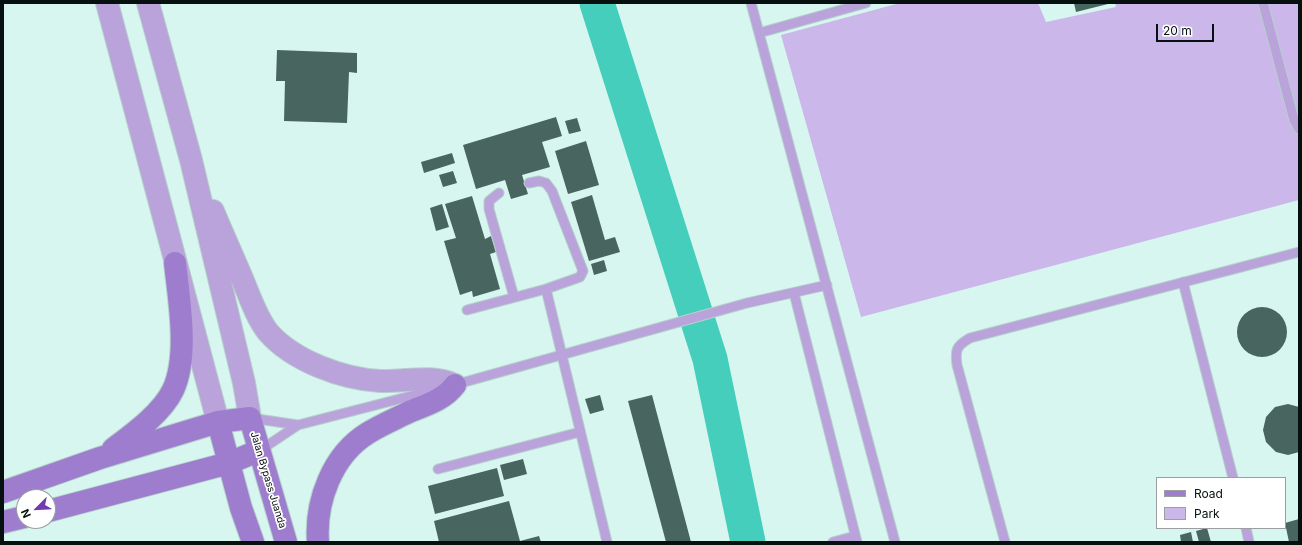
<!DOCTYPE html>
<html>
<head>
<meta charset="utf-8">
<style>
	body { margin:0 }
	#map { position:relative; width:1302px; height:545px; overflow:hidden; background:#d6f6ef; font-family:Inter,sans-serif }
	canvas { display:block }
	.frame { position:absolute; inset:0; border:4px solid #06100e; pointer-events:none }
	.legend { position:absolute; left:1156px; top:477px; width:130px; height:52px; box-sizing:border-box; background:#fff; border:1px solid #9b9f9f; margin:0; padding:5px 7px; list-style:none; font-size:12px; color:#06100e }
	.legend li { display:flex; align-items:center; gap:8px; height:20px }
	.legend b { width:20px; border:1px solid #9b9f9f }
	.north { position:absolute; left:16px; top:489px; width:40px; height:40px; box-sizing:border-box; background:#fff; border:1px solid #9b9f9f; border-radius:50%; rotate:246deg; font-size:11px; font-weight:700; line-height:16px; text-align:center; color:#06100e }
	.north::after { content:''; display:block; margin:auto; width:14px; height:18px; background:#733ab0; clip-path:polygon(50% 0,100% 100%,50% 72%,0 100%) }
	.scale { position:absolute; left:1156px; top:24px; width:58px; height:18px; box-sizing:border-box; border:2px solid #06100e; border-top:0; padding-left:5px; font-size:12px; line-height:14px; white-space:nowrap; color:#06100e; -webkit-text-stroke:3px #fff; paint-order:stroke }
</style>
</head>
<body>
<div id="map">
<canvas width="1302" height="545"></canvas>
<div class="frame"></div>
<ul class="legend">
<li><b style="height:5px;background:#9f7dce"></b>Road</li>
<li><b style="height:11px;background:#cbb7ea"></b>Park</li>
</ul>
<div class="north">N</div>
<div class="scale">20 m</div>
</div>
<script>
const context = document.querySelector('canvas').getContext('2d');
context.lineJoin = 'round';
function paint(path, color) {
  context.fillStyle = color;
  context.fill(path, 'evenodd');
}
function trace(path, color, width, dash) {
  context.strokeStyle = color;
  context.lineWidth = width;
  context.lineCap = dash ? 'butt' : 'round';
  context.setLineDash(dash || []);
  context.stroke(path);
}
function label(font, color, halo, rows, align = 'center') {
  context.font = font + ' Inter,sans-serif';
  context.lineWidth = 3.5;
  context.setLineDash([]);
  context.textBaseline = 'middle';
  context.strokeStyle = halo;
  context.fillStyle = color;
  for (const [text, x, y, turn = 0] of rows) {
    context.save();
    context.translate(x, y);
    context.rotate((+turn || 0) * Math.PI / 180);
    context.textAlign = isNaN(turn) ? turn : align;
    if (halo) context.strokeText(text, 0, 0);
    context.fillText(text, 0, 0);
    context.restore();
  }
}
paint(new Path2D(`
	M900,3H1038L1046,22L1116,7L1115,3H1299V200L861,317L781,35Z`), '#cbb7ea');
trace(new Path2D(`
	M597,3L710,359L748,542`), '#44cebb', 35);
paint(new Path2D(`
	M1074,3H1108V4L1076,12Z
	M277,50L357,53V73L349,72L347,123L284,121L285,81H276Z
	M556,117L562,136L542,142L550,167L522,175L528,194L511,199L505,180L476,189L463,145Z
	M577,118L581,131L569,134L565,121Z
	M586,141L599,185L568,194L555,151Z
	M452,153L455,163L424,173L421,162Z
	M453,171L457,183L443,187L439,175Z
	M592,195L605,240L615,237L620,252L589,261L571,202Z
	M472,196L485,239L491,236L496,252L490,254L500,289L473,297L472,291L460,295L444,241L456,238L445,204Z
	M442,204L449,227L436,231L430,208Z
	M604,260L607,271L594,275L591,264Z
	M1237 332a25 25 0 1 1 50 0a25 25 0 1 1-50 0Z
	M600,395L604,410L590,414L585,399Z
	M652,395L691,542H666L628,401Z
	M1288,404L1299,407V452L1288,455L1276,452L1266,442L1263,430L1266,417L1275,407Z
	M523,459L527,474L504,480L500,465Z
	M497,468L504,496L435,514L428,486Z
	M509,501L520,541L539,536L541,542H439L434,521Z
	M1299,519V542H1289L1285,523Z
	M1207,528L1211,542H1199L1196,531Z
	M1191,532L1193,542H1181L1180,535Z`), '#49655f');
const service = new Path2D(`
	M751,3L895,542
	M1263,3L1294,120L1299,129
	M759,33L866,3
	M499,193L489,201V209L514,297
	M1183,282L1233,478
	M546,289L607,542
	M794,293L857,542
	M467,310L546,289L580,277L583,271L552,191L546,183L539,181L529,183
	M454,385L747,303L827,285
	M251,418L298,425
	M259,451L298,425L442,388
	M438,469L580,432
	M1246,528L1249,542
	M833,542L855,536
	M1005,542L957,365C955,350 956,346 970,338L1299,252`);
const tertiary = new Path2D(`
	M107,3L218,422
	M148,3L191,160L244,383L250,418
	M213,211C223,235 234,259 244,283C251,300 257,318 268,332C293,361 343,379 380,381C407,382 430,374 455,385`);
const secondary = new Path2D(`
	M218,422L241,508L253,542
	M113,449C133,434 162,413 173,390C189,356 179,300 175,263
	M3,492L100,458L218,422L250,418L286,542
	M48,511L229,463L258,451
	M3,522L24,517
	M318,542C315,502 332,455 368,433C381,425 395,419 409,412C426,405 444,400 455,385`);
trace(service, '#b5d1cb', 11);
trace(tertiary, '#b5d1cb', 24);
trace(secondary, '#b5d1cb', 24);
trace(service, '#b9a3da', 9);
trace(tertiary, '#b9a3da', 22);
trace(secondary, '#9f7dce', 22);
label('10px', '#06100e', '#fff', [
	["Jalan Bypass Juanda",268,480,73]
]);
</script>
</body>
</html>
